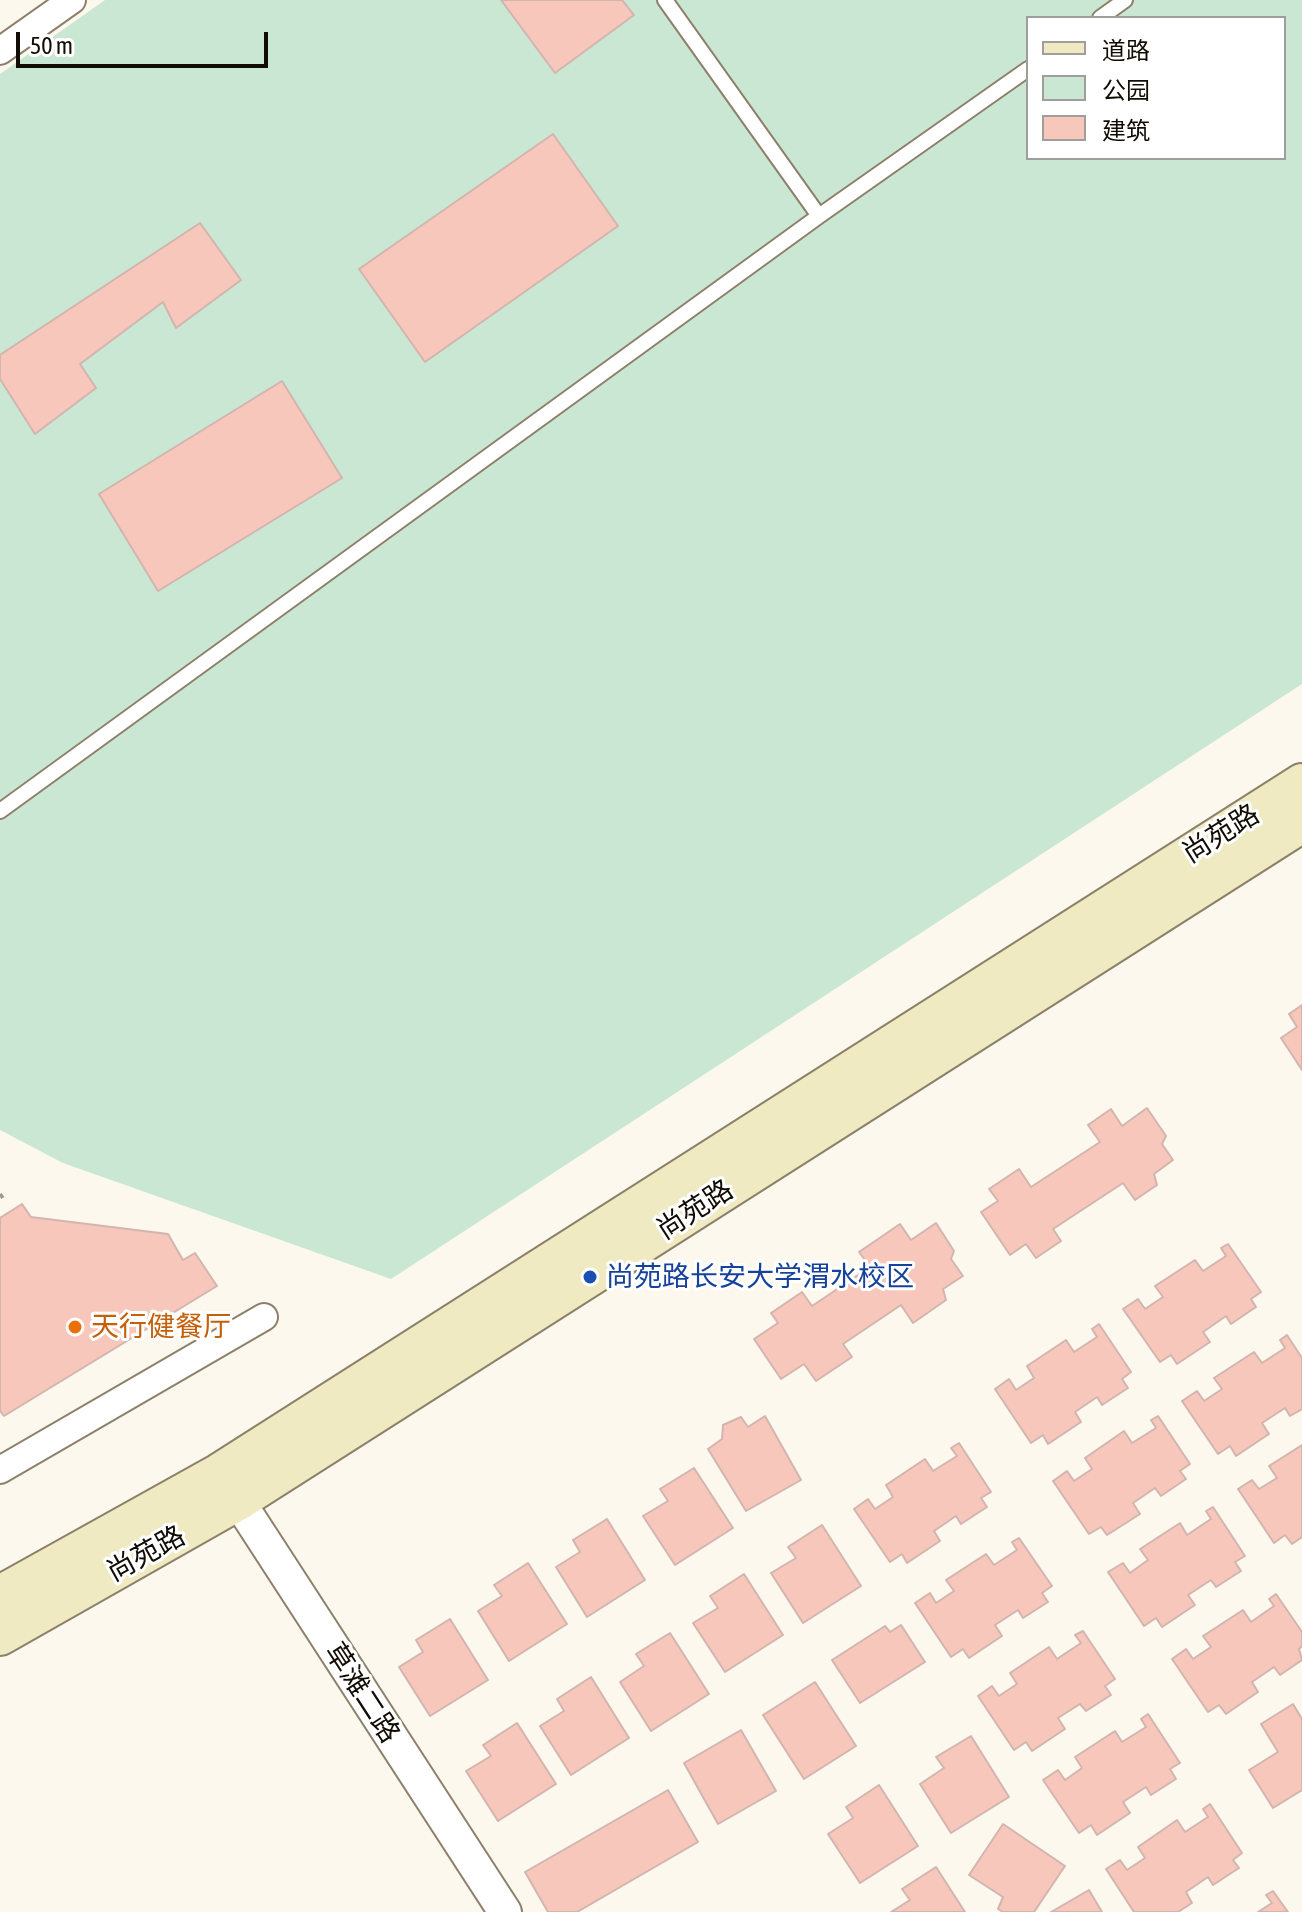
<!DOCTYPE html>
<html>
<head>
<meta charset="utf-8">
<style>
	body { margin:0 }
	#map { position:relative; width:1302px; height:1912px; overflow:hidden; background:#fdf8ee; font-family:"Asap Condensed","Noto Sans SC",sans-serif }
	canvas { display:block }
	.legend { position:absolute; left:1026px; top:16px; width:260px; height:144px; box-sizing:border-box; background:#fff; border:2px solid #a09e9b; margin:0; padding:10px 14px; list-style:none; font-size:24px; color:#110d05 }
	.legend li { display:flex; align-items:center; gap:16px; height:40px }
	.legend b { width:40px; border:2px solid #a09e9b }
	.scale { position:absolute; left:16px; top:32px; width:252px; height:36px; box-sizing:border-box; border:4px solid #110d05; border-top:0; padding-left:10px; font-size:24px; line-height:28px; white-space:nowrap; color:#110d05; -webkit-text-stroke:6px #fff; paint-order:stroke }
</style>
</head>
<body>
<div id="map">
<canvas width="1302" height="1912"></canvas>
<ul class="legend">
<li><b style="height:10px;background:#efeac1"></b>道路</li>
<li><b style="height:22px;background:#c9e7d2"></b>公园</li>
<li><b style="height:22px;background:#f8c7bb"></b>建筑</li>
</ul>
<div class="scale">50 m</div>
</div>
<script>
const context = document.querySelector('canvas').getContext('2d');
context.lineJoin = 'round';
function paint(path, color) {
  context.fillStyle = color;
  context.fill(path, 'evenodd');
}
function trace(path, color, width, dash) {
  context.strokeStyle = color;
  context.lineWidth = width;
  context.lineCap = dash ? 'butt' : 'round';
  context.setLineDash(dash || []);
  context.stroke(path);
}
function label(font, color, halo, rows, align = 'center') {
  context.font = font + ' "Asap Condensed","Noto Sans SC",sans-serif';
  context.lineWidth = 6;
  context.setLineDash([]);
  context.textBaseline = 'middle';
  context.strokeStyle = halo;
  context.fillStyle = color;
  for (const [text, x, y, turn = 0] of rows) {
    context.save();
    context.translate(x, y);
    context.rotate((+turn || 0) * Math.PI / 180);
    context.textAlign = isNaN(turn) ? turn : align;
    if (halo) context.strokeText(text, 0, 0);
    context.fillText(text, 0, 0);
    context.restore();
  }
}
paint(new Path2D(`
	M105,0H1302V684L391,1279L63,1163L0,1130V74ZM1028,18H1284V158H1028Z`), '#c9e7d2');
const building = new Path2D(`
	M501,0H622L634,15L555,73Z
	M553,134L618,226L425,362L359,269Z
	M200,223L241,280L176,328L163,302L80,364L96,388L35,434L0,379V355Z
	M282,381L342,478L158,591L99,494Z
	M1302,1005V1070L1281,1038L1297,1027L1289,1014Z
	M1147,1108L1166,1136L1162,1144L1173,1160L1154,1174L1157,1185L1135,1200L1123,1183L1053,1229L1061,1241L1036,1258L1026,1244L1010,1255L981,1212L998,1201L989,1189L1019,1169L1031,1187L1100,1142L1088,1125L1111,1109L1122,1126Z
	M22,1204L31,1217L168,1234L183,1260L195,1253L217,1286L4,1416L0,1411V1218Z
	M936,1223L954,1251L951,1259L963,1276L943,1289L946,1300L913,1323L901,1305L843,1344L852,1357L816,1381L804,1364L781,1379L754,1339L778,1323L771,1313L802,1292L812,1306L870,1267L859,1252L900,1224L911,1240Z
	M1228,1244L1261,1292L1251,1299L1256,1307L1231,1324L1226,1316L1203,1332L1210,1342L1177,1364L1171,1355L1160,1362L1123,1309L1138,1299L1145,1309L1163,1297L1155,1286L1195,1260L1203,1271L1226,1256L1221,1248Z
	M1099,1324L1131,1372L1122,1379L1128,1388L1102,1405L1097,1397L1075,1412L1081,1422L1048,1444L1043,1435L1031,1443L995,1389L1009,1379L1016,1390L1034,1378L1027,1366L1066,1340L1074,1352L1097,1337L1092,1329Z
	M1287,1335L1302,1358V1409L1290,1416L1285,1408L1262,1423L1269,1434L1236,1456L1230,1446L1218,1454L1182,1401L1197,1391L1204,1401L1222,1389L1214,1378L1254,1352L1262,1363L1285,1348L1280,1340Z
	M765,1416L801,1480L746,1511L708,1449L722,1439L723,1425L741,1417L748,1427Z
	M1158,1416L1190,1464L1180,1471L1186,1479L1161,1496L1155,1488L1133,1503L1140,1514L1107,1535L1101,1527L1089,1534L1053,1481L1067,1471L1074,1481L1092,1469L1085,1458L1124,1431L1132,1443L1156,1428L1151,1420Z
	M959,1443L991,1492L981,1498L987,1507L961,1524L956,1516L934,1531L940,1541L907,1563L902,1554L890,1562L854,1509L868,1499L875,1509L893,1497L886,1485L925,1459L933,1471L957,1456L951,1448Z
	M1302,1445V1537L1292,1544L1285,1535L1274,1543L1238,1489L1252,1480L1259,1489L1277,1478L1269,1466Z
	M694,1468L733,1528L675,1565L643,1516L668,1501L660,1489Z
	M1213,1507L1245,1556L1235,1562L1241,1571L1216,1587L1211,1580L1188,1595L1195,1605L1162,1627L1156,1618L1144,1626L1108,1572L1123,1563L1130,1573L1148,1560L1140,1549L1180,1523L1187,1535L1211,1519L1206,1511Z
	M607,1519L645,1580L587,1617L556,1567L580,1552L573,1540Z
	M822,1525L861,1586L803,1623L771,1573L796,1558L788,1547Z
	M1019,1538L1052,1586L1042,1593L1048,1602L1023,1618L1018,1610L995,1625L1002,1636L969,1658L963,1649L951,1657L915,1603L930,1593L936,1603L954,1591L946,1580L986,1554L994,1565L1017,1550L1012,1542Z
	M528,1563L567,1624L509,1661L478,1611L502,1596L494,1585Z
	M744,1574L783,1635L725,1672L693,1623L718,1608L710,1596Z
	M1276,1594L1302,1632V1646L1299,1649L1302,1660L1280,1675L1274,1667L1252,1682L1258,1692L1226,1714L1219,1705L1208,1712L1172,1659L1186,1649L1193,1659L1211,1647L1203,1636L1243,1610L1251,1622L1274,1606L1269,1599Z
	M450,1619L488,1680L430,1716L399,1667L423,1652L416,1640Z
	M901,1625L925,1662L860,1703L832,1660L885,1626L890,1632Z
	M1083,1631L1115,1679L1105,1686L1111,1695L1086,1711L1080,1704L1058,1718L1065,1729L1032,1751L1026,1742L1014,1750L978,1696L992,1686L999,1696L1017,1684L1010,1673L1049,1647L1057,1659L1081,1643L1075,1635Z
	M670,1633L709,1694L651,1731L620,1682L644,1666L636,1654Z
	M591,1677L629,1738L571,1775L540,1726L564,1711L557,1699Z
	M815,1682L856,1746L804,1779L763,1715Z
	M1293,1704L1302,1719V1790L1273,1808L1249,1770L1278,1752L1261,1724Z
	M1148,1714L1180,1763L1170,1769L1176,1779L1151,1795L1146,1787L1123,1802L1130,1813L1097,1835L1091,1825L1079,1833L1043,1780L1058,1770L1065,1780L1082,1768L1075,1757L1115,1731L1122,1742L1146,1727L1141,1719Z
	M517,1723L556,1784L498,1821L466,1771L491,1756L483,1745Z
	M741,1730L776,1791L718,1824L684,1763Z
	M971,1736L1009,1797L951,1833L920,1784L944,1768L936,1757Z
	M879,1785L918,1846L860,1883L828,1834L853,1818L846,1807Z
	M668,1790L698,1842L577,1912H548L525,1872Z
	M1210,1804L1242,1853L1233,1860L1239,1868L1213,1885L1208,1877L1186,1892L1192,1903L1178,1912H1134L1106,1869L1120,1860L1127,1870L1145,1858L1138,1847L1177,1820L1185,1832L1208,1817L1203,1809Z
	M1003,1824L1065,1866L1034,1912H1003L998,1909L1003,1897L969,1875Z
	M936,1867L965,1912H891L910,1900L902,1889Z
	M1089,1890L1102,1912H1051Z
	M1273,1891L1288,1912H1258L1272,1903L1266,1895Z`);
paint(building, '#f8c7bb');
trace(building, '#d2b5ae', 2);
const service = new Path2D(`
	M665,0L819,216
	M1100,18L1125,0
	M0,811L819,216L1028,69`);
const minor = new Path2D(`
	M0,51L72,0
	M0,1470L264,1317`);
const tertiary = new Path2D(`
	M226,1482L505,1912`);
const secondary = new Path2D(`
	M0,1595L219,1473L1302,783
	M0,1636L238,1501L1302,823`);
trace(service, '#8d806a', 18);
trace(minor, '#8d806a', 30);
trace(tertiary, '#8d806a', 36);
trace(secondary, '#8d806a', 42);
trace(new Path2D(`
	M0,1197L3,1195`), '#9f9a91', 5, [4, 4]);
trace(service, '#fff', 14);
trace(minor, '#fff', 26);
trace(tertiary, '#fff', 32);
trace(secondary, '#efeac1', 38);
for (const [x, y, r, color] of [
	[590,1277,8,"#1a4fb4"],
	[75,1327,8,"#e8710a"]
]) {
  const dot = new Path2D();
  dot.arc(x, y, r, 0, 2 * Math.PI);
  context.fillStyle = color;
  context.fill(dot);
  trace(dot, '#fff', 3);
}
label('28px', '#110d05', '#fff', [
	["尚苑路",1221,834,-32],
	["尚苑路",695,1210,-33],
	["尚苑路",146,1554,-29],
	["草滩二路",362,1693,57]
]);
label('28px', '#164399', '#fff', [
	["尚苑路长安大学渭水校区",606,1277]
], 'left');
label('28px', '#c56008', '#fff', [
	["天行健餐厅",91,1327]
], 'left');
</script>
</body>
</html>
